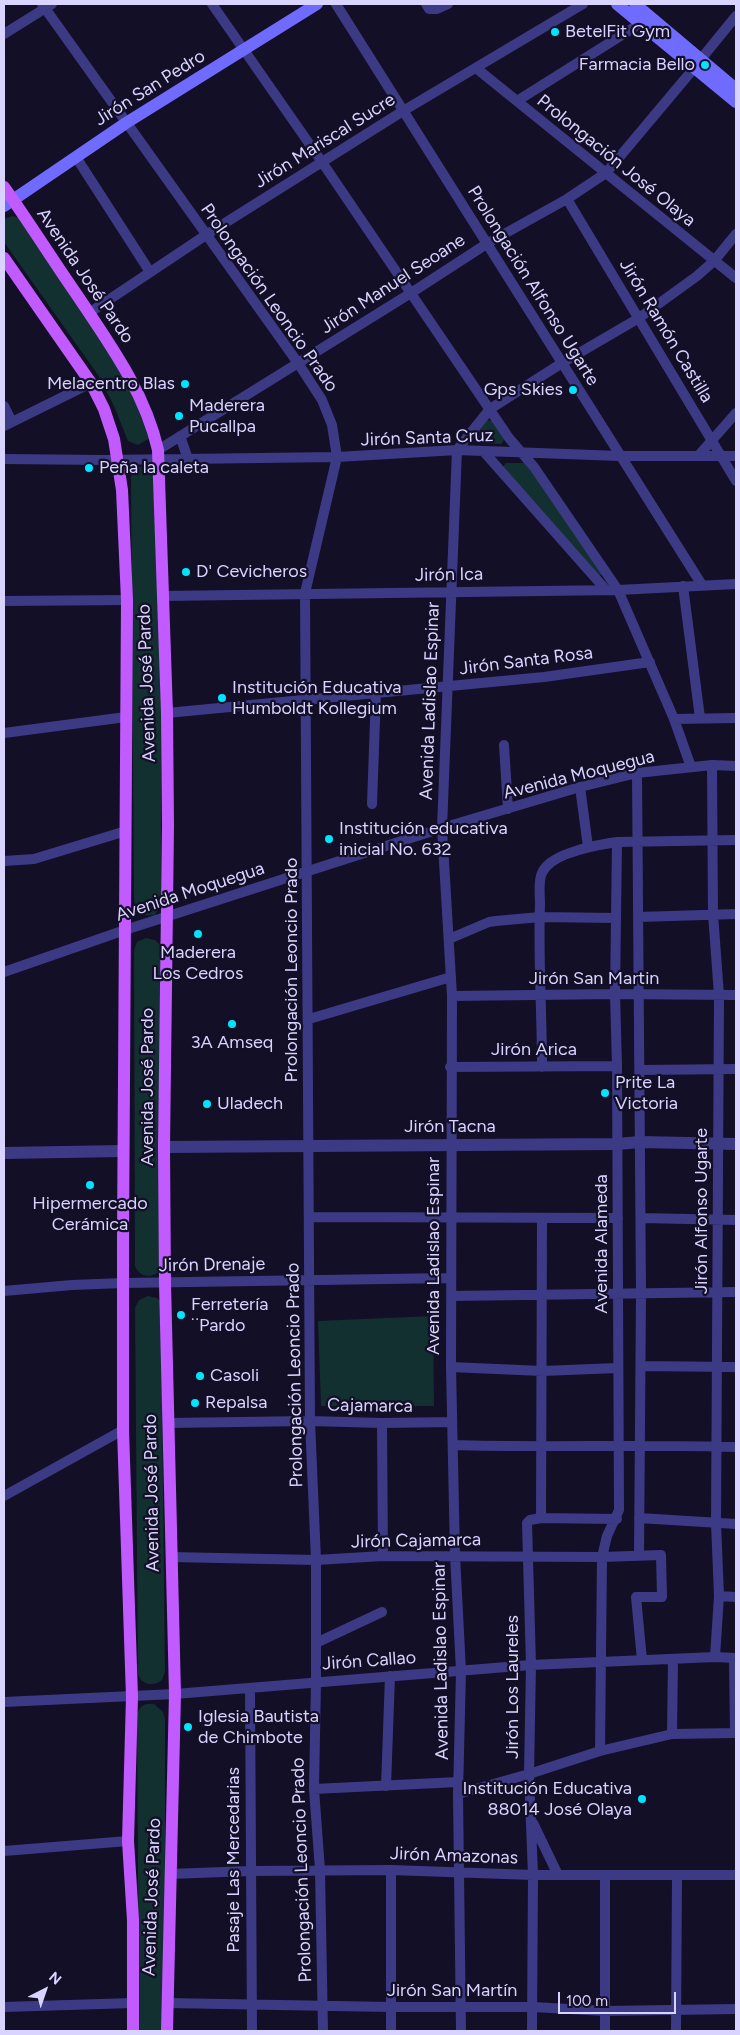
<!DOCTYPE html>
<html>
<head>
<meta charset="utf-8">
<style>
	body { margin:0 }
	#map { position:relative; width:740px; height:2035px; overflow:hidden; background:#130f26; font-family:Figtree,sans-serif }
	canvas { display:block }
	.frame { position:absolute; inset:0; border:5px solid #d9d4ff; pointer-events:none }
	.north { position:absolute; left:20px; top:1965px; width:50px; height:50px; -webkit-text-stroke:4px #130f26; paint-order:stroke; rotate:41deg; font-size:14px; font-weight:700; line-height:20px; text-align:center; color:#d9d4ff }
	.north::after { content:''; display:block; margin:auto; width:18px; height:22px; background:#d9d4ff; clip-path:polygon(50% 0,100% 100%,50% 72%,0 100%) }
	.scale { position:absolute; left:558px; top:1992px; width:118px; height:22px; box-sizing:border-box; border:2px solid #d9d4ff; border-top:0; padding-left:6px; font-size:15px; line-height:18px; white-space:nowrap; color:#d9d4ff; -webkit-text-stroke:4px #130f26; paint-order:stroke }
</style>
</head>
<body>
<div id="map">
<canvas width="740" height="2035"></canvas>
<div class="frame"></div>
<div class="north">N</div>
<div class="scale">100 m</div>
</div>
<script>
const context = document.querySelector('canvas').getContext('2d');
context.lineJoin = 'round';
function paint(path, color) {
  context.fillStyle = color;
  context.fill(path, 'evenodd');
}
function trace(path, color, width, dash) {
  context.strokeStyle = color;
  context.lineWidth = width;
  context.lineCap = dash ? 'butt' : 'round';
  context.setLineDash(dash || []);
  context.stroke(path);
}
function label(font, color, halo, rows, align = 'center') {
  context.font = font + ' Figtree,sans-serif';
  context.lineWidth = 4.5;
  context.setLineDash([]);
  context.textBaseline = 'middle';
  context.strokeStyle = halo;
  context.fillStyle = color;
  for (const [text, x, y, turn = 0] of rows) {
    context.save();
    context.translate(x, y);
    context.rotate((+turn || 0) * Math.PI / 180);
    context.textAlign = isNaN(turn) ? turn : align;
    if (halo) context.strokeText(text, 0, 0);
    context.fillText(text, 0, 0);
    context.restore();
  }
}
paint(new Path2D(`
	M13,216L19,218L123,369L150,438L138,445L128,441L114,406L98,375L4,242V219Z
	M486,420L492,421L504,438L503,442L501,444L475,443V437Z
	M506,463H524L529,466L603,573L600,576L503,467Z
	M148,466L155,470L161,696V904L155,915C141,917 135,913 134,898L131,476L138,467Z
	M146,938L155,940L161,946V1270C152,1279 140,1278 135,1266L134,950L137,942Z
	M148,1296L157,1298L161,1301L165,1672L162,1680C154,1687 141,1685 138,1674L135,1308L139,1300Z
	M433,1316L434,1406H321L318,1321Z
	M154,1704L163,1712L165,1719V2031H139L137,1714C140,1705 145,1703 154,1704Z`), '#12302f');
trace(new Path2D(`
	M42,4L298,363L322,400L332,425L337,457L305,593L310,1421L316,1560V1682L314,1789L320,1870L323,2031
	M212,4L322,162L509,438L534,467L618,590L674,719L691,767
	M336,4L702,585
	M426,4L429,9H437L448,4
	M4,34L52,4
	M701,59L736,16
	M476,68L736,278
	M517,101L641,23
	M76,157L150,272
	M567,199L736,481
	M89,313L206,235L403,111L583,4
	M4,406L12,422
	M4,426L91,383
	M180,436L188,459
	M158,450L411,293L488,243L567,199L606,173L695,67
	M484,452L606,590
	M699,455L736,413
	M4,459L104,460L337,457L457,450L620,456H736
	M683,586L700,718
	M162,596L618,590L736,584
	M4,601L127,600
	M167,713L544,677L650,662
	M674,719L736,718
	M4,733L126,717
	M504,745L508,809
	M712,765L713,914L719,995L716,1523L719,1596L715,1657
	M637,773L641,1293L639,1555
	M580,787L588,847
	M372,804L376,693
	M4,861L34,859L126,831
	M638,917L736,914
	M449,939L489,922L496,921L540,917L616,918
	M4,972L125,930L442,828L580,787L637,773L712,765L736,766
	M452,996L615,994L736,995
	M309,1019L451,977
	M450,1067L617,1066
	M542,1067C542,1013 538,958 540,904C540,895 538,881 542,873C550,853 597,845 617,842
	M640,1070L736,1069
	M309,1217L618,1218
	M641,1218L736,1220
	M4,1291L72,1285L123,1283L451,1278
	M452,1296L736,1292
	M641,1366L736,1367
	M451,1367L542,1371L618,1368
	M168,1423L310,1421L382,1423L452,1422
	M382,1423L383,1556
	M453,1445C547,1448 642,1444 736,1447
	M4,1496L123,1430
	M541,1518L542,1218
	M639,1518L736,1524
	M171,1557L316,1560L383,1556L602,1557L661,1555L662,1597H636L642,1660
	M719,1596L736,1597
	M316,1643L382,1612
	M734,1658L735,1733
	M250,1688L252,2031
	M4,1702L175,1694L531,1665L715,1657L736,1658
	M672,1734L673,1660
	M600,1751L602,1557L607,1536L619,1510L617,1066L615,994L617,842L736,840
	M386,1786L390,1676
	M314,1789L458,1782
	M458,1794L529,1774L600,1751L672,1734L736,1733
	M533,1823L558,1875
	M4,1851L128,1841
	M170,1874L250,1871L391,1870L533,1875H736
	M605,1875V2031
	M167,2003L391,2007H533L605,2011L736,2009
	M4,2007L133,2003
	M391,2031V1870
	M461,2031L458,1794L461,1671L455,1555L451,1367L452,996L442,828L457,450L490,409L562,363L639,318L697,276L714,261L736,234
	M532,2031L533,1875L529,1774L531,1665L527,1523L530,1520L541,1518L617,1519
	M676,2031L677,1876`), '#3d3a85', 10);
trace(new Path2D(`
	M164,1147L617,1144L640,1142L736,1144
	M4,1153L123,1151`), '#3d3a85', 12);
trace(new Path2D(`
	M617,4L736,102
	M635,4L736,89
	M4,206L126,123L317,4`), '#6f6bff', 12);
trace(new Path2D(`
	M4,187C29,222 52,259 77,295C109,343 145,392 158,450L167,713L168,826L164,1147L165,1283L175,1694L167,2031
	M4,258L91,383L104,409L114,439L122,490L127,600L123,1238V1430L132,1697L128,1841L133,1920V2031`), '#c25bff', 12);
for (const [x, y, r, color] of [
	[555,32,5,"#00e5ff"],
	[705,65,5,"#00e5ff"],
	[185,384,5,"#00e5ff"],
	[573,390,5,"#00e5ff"],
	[179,416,5,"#00e5ff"],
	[89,468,5,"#00e5ff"],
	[186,572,5,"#00e5ff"],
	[222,698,5,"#00e5ff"],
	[329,839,5,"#00e5ff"],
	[198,934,5,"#00e5ff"],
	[232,1024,5,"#00e5ff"],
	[605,1093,5,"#00e5ff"],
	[207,1104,5,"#00e5ff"],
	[90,1185,5,"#00e5ff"],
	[181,1315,5,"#00e5ff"],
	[200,1376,5,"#00e5ff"],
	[195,1403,5,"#00e5ff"],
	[188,1727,5,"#00e5ff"],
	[642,1799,5,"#00e5ff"]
]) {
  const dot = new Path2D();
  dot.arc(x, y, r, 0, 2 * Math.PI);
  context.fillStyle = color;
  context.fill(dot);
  trace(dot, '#130f26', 2);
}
label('18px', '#d9d4ff', '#130f26', [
	["BetelFit Gym",565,32],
	["Farmacia Bello",695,65,"right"],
	["Melacentro Blas",175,384,"right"],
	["Gps Skies",563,390,"right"],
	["Maderera",189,406],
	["Pucallpa",189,427],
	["Peña la caleta",99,468],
	["D' Cevicheros",196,572],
	["Institución Educativa",232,688],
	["Humboldt Kollegium",232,709],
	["Institución educativa",339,829],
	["inicial No. 632",339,850],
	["Maderera",198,953,"center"],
	["Los Cedros",198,974,"center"],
	["3A Amseq",232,1043,"center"],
	["Prite La",615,1083],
	["Victoria",615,1104],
	["Uladech",217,1104],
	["Hipermercado",90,1204,"center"],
	["Cerámica",90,1225,"center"],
	["Ferretería",191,1305],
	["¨Pardo",191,1326],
	["Casoli",210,1376],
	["Repalsa",205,1403],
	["Iglesia Bautista",198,1717],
	["de Chimbote",198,1738],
	["Institución Educativa",632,1789,"right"],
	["88014 José Olaya",632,1810,"right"]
], 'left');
label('18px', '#d9d4ff', '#130f26', [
	["Jirón San Pedro",150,88,-32],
	["Jirón Mariscal Sucre",325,141,-32],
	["Prolongación José Olaya",616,161,39],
	["Avenida José Pardo",85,276,56],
	["Jirón Manuel Seoane",393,284,-33],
	["Prolongación Alfonso Ugarte",533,286,58],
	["Prolongación Leoncio Prado",269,298,55],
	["Jirón Ramón Castilla",666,331,59],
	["Jirón Santa Cruz",427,438,-2],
	["Jirón Ica",449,575,-1],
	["Jirón Santa Rosa",526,661,-7],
	["Avenida José Pardo",147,683,-92],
	["Avenida Ladislao Espinar",430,701,-88],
	["Avenida Moquegua",579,775,-14],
	["Avenida Moquegua",190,892,-18],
	["Prolongación Leoncio Prado",292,970,-90],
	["Jirón San Martin",594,979],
	["Jirón Arica",534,1050],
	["Avenida José Pardo",148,1087,-90],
	["Jirón Tacna",450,1127],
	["Jirón Alfonso Ugarte",702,1211,-90],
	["Avenida Alameda",602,1244,-90],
	["Avenida Ladislao Espinar",434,1256,-90],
	["Jirón Drenaje",212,1265,-1],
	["Prolongación Leoncio Prado",295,1375,-91],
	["Cajamarca",370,1406,1],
	["Avenida José Pardo",152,1493,-91],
	["Jirón Cajamarca",416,1541,-1],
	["Jirón Callao",369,1661,-4],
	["Avenida Ladislao Espinar",441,1661,-91],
	["Jirón Los Laureles",513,1687,-90],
	["Jirón Amazonas",454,1856,2],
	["Pasaje Las Mercedarias",234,1860,-90],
	["Prolongación Leoncio Prado",302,1870,-92],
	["Avenida José Pardo",152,1897,-88],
	["Jirón San Martín",452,1991]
]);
</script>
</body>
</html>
